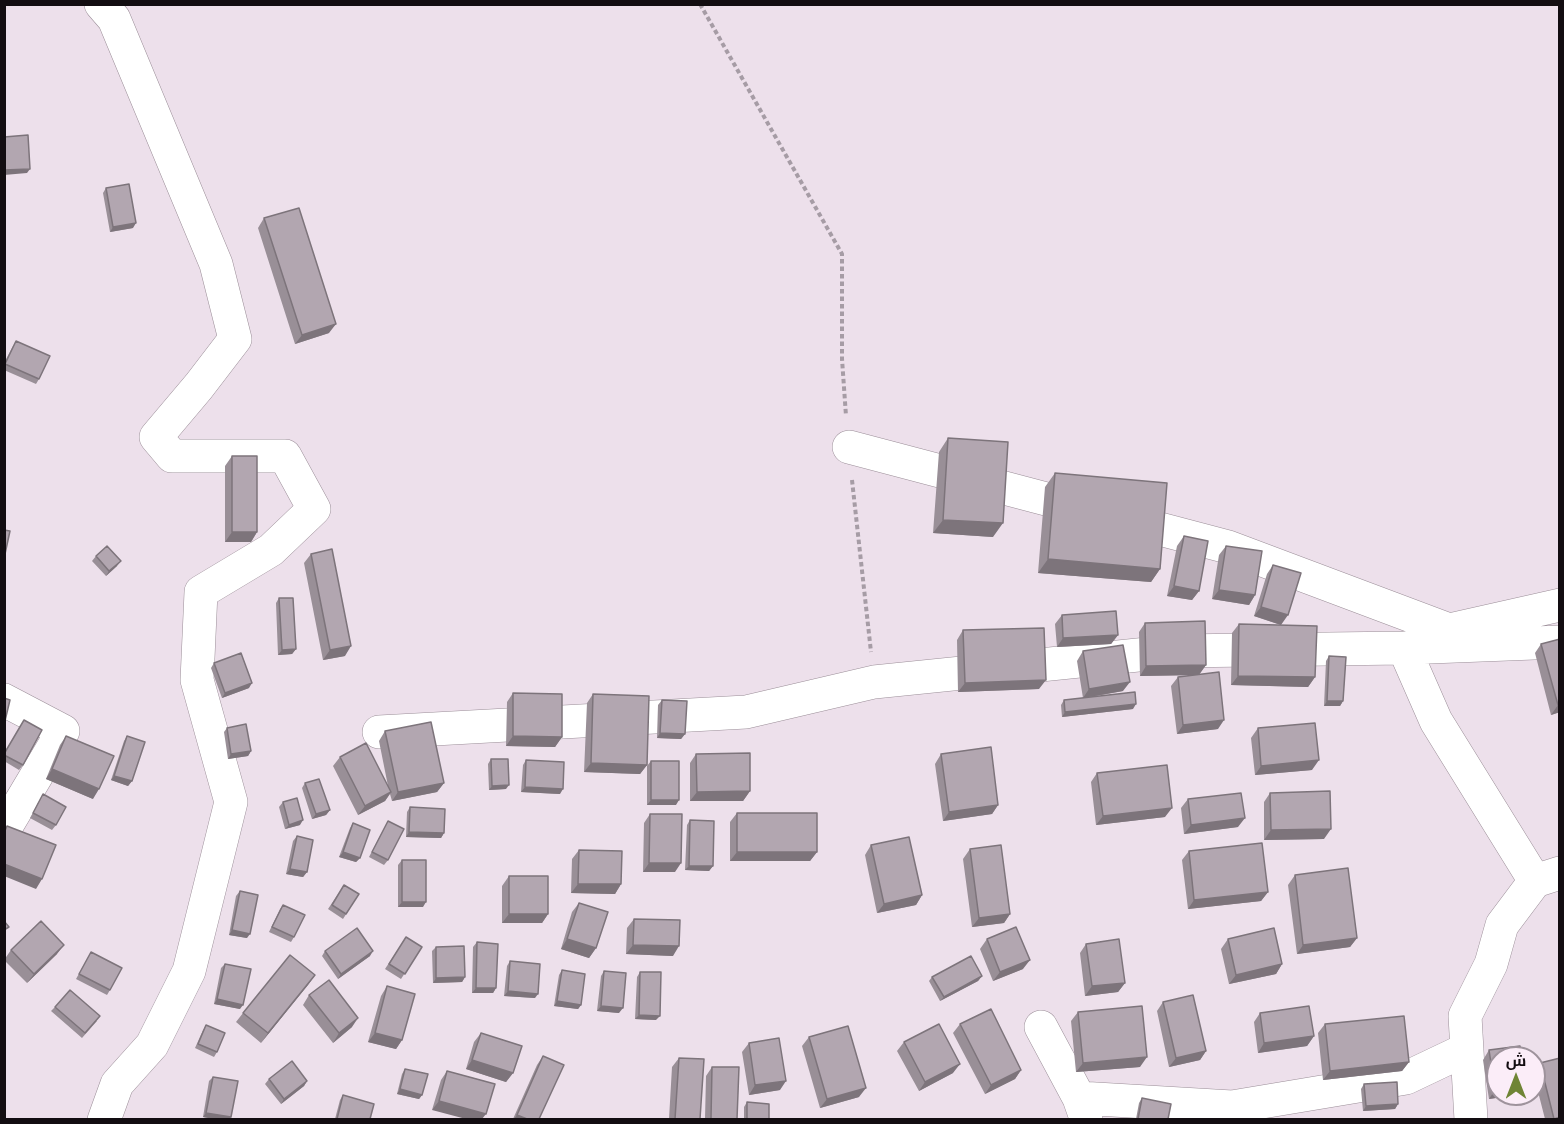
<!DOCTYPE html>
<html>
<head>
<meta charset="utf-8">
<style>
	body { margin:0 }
	#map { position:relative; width:1564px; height:1124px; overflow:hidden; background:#ede0eb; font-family:"PT Sans",Cairo,sans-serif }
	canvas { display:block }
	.frame { position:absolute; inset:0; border:6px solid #120d11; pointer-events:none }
	.north { position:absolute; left:1486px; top:1046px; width:60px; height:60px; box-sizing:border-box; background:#fbedf8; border:2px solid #9e939c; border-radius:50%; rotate:0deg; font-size:16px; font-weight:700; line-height:24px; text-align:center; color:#120d11 }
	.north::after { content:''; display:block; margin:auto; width:21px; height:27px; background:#6f8435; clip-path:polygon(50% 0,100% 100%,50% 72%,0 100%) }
</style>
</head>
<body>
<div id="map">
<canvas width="1564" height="1124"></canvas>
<div class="frame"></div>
<div class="north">ش</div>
</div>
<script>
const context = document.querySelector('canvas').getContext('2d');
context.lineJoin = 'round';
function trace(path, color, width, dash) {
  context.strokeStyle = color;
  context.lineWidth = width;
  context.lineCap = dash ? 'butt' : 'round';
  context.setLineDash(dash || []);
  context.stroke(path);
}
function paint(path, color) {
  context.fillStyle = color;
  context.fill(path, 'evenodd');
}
const minor = new Path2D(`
	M101,4L114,19L216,264L235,339L199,386L156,437L172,456H285L314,509L271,550L201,592L197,680L231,802L189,971L152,1045L117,1084L104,1120
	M849,447L1228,547L1449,630L1560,605
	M1404,648L1436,721L1535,881
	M4,700L63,731L4,830
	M379,732L746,712L874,682L1177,651L1404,648L1560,642
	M1041,1027L1079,1098L1086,1118
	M1079,1098L1232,1107L1406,1078L1467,1049
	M1471,1120L1465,1016L1491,964L1502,925L1535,881L1560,873`);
trace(minor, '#9b8e98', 34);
trace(new Path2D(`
	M700,4L842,254V359L846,416
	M852,480L871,652`), '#a69ca5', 4, [4.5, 3]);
trace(minor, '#fff', 33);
paint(new Path2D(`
	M106,188L133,228L110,232L103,193Z
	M264,218L329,333L295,344L258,228Z
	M16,341L39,379L36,384L4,370V363L13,346Z
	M948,438L993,537L933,533L939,452Z
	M232,456L257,532L251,542H225V466Z
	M1055,473L1160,569L1151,582L1038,573L1045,487Z
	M1184,536L1199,591L1192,600L1167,596L1177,546Z
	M1226,546L1255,595L1249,605L1212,599L1219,555Z
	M311,554L345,656L323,660L304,563Z
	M96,556L117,566L106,576L92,561Z
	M1273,565L1281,625L1254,616L1267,574Z
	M279,598L296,649L292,654L278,655L276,603Z
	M1062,615L1118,635L1111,644L1057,647L1055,624Z
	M1145,623L1206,665L1199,674L1218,729L1177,734L1171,686L1178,677L1196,675L1140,676L1139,632Z
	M1239,624L1315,677L1308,687L1231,685L1232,633Z
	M963,630L1039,689L958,692L957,640Z
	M1560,639V712L1551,715L1535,653L1541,644Z
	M1083,651L1123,691L1086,698L1133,709L1062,717L1061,705L1064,700L1083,698L1077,661Z
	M1329,656L1343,701L1340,706H1324L1326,661Z
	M214,663L249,688L222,698L211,668Z
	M513,693L562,737L555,747L506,746L507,702Z
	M593,694L647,765L640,774L584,772L587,703Z
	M662,700L685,734L681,739L657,738L658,705Z
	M24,720L23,765L19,770L4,761V753Z
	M227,728L251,751L248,756L228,759L224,732Z
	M1258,728L1312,770L1255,775L1251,738Z
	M385,731L444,783L437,792L392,801L390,794L385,801L358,815L333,766L340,757L388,786L379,741Z
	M66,736L93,799L46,779L60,745Z
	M127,736L132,781L128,786L111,780L124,741Z
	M696,754L750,791L743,801H690V763Z
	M941,754L998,805L992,814L943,821L935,764Z
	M491,759L506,789L489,790L488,764Z
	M526,760L560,794L521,792L523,765Z
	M651,761L676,805H647V766Z
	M1097,773L1165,817L1096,825L1091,782Z
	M305,783L330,810L326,815L312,819L302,788Z
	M1270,793L1324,839L1264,840V802Z
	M43,794L56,825L52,830L30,818Z
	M1188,799L1238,827L1184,834L1181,808Z
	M283,802L300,825L285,829L279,807Z
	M410,807L444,833L441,838L406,837L407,812Z
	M737,813L817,852L810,861H730V822Z
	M650,814L675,872H643L644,823Z
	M690,820L713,866L709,871L685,870L687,825Z
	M388,821V860L384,865L369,857Z
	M353,823L360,858L356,862L339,857L350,828Z
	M297,836L307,872L303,877L286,874L293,841Z
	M871,845L922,895L916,905L877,913L865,855Z
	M970,849L1010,914L1004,923L972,927L963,859Z
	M579,850L621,884L615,894L571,893L572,859Z
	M1189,851L1268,892L1261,901L1188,909L1182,860Z
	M402,860L423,907H398V865Z
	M1295,875L1357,938L1350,947L1297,954L1288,885Z
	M509,876L548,914L542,923H502V886Z
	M344,885L359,894L343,919L328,909Z
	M240,891L247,938L229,935L236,896Z
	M579,903L596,948L589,958L561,949L572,912Z
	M283,905L294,937L291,942L269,932L280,909Z
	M634,919L673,956L626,954L627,928Z
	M406,937L422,947L401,979L385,969Z
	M987,939L1023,969L993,981L980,949Z
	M1228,939L1282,964L1276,974L1229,984L1221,949Z
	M477,942L496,988L493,993H472L473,947Z
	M1086,944L1125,983L1118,992L1085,996L1080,953Z
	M436,947L465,977L462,982L433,983L432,951Z
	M11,950L57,954L27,983L4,960Z
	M325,951L370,956L338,979L322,956Z
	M91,952L110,990L107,995L76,979Z
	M510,961L535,998L504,996L507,966Z
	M225,964L240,1009L214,1004L221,968Z
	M562,970L581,1005L578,1009L554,1006L559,975Z
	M604,971L619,1013L597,1011L601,976Z
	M640,972L656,1020L635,1019L637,977Z
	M315,975L261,1043L236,1022L243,1013Z
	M982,976L978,981L940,1001L929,981L932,977Z
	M387,986L402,1040L396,1049L368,1042L381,996Z
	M309,995L352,1027L333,1043L303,1005Z
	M1163,1002L1206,1051L1200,1060L1169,1067L1157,1011Z
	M55,1007L97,1021L82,1038L51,1011Z
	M1078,1012L1140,1067L1076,1072L1071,1021Z
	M1260,1013L1314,1036L1307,1046L1258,1053L1254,1022Z
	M960,1024L1021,1070L1015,1079L985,1094L953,1033Z
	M1325,1024L1409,1062L1402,1071L1323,1080L1318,1033Z
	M206,1025L217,1052L214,1057L195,1048L203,1030Z
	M481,1033L513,1073L506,1082L466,1069L474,1042Z
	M809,1037L859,1097L820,1108L802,1046Z
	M904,1042L953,1073L919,1091L897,1051Z
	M749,1043L780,1090L749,1095L742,1052Z
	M1489,1050L1519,1095L1489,1099L1483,1060Z
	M543,1056L539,1119H513L537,1065Z
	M679,1058L700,1119H669L672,1067Z
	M1540,1063L1560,1119H1545L1534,1076V1071Z
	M712,1067L737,1119H705L706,1076Z
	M405,1069L422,1095L419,1099L397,1094L402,1074Z
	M447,1071L495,1084L432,1110L441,1080Z
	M213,1077L231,1117L229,1119H214L203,1117L209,1081Z
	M269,1079L307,1081L304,1086L281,1104L265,1084Z
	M1364,1084L1398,1104L1395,1109L1363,1111L1361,1089Z
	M343,1095L370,1119H335L340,1100Z
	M1142,1098L1168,1119H1136L1139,1103Z
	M747,1102L769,1119H744V1107Z`), '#998f97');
paint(new Path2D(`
	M30,169L27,173L4,175V170Z
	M136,223L133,228L110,232L113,227Z
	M336,324L329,333L295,344L302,335Z
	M943,520L1003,523L993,537L933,533Z
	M232,532H257L251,542H225Z
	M1048,559L1160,569L1151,582L1038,573Z
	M121,561L117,566L106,576L109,571Z
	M1174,586L1199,591L1192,600L1167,596Z
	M1219,590L1255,595L1249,605L1212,599Z
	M1261,607L1288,615L1281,625L1254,616Z
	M1118,635L1111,644L1057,647L1063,638Z
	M351,646L345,656L323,660L330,650Z
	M296,649L292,654L278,655L282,650Z
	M1206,665L1199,675L1140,676L1146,666Z
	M1238,676L1315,677L1308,687L1231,685Z
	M1046,680L1039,689L958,692L965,683Z
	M1130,682L1123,691L1083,698L1089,689Z
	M252,683L249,688L222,698L225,693Z
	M1327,701H1343L1340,706H1324Z
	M1136,704L1133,709L1062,717L1065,712Z
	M1558,705H1560V712L1551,715Z
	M1224,720L1218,729L1177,734L1183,725Z
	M660,733L685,734L681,739L657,738Z
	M513,736L562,737L555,747L506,746Z
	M251,751L248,756L228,759L231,754Z
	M1319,760L1312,770L1255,775L1261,766Z
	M591,763L647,765L640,774L584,772Z
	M52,769L99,789L93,799L46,779Z
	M114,776L132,781L128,786L111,780Z
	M444,783L437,792L392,801L398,792Z
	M509,785L506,789L489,790L492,786Z
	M525,787L563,789L560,794L521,792Z
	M750,791L743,801H690L697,792Z
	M391,792L385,801L358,815L365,806Z
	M651,800H679L676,805H647Z
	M998,805L992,814L943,821L949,812Z
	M1172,808L1165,817L1096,825L1103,816Z
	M330,810L326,815L312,819L316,814Z
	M1245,818L1238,827L1184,834L1191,825Z
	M303,820L300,825L285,829L289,825Z
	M1331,829L1324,839L1264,840L1271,830Z
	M409,832L444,833L441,838L406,837Z
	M343,852L360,858L356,862L339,857Z
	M737,852H817L810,861H730Z
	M649,863H681L675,872H643Z
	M4,864L42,879L36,889L4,876Z
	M689,866H713L709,871L685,870Z
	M290,869L307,872L303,877L286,874Z
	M578,884H621L615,894L571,893Z
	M1268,892L1261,901L1188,909L1194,900Z
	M922,895L916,905L877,913L884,904Z
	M402,902H426L423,907H398Z
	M509,914H548L542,923H502Z
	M1010,914L1004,923L972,927L979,918Z
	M232,930L250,934L247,938L229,935Z
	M1357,938L1350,947L1297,954L1303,945Z
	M567,939L596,948L589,958L561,949Z
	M64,945L57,954L27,983L34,974Z
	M633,945L679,946L673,956L626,954Z
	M373,951L370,956L338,979L341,974Z
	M1030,960L1023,969L993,981L1000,972Z
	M1282,964L1276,974L1229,984L1236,975Z
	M315,975L308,985L261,1043L268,1033Z
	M982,976L978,981L940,1001L944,997Z
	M465,977L462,982L433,983L436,978Z
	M1125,983L1118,992L1085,996L1092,986Z
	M476,988H496L493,993H472Z
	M508,991L538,994L535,998L504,996Z
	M217,999L243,1005L240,1009L214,1004Z
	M557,1001L581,1005L578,1009L554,1006Z
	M601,1006L623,1008L619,1013L597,1011Z
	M639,1015L660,1016L656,1020L635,1019Z
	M358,1018L352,1027L333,1043L339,1033Z
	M375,1033L402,1040L396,1049L368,1042Z
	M1314,1036L1307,1046L1258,1053L1264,1043Z
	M1206,1051L1200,1060L1169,1067L1176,1058Z
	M1147,1057L1140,1067L1076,1072L1083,1063Z
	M472,1060L513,1073L506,1082L466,1069Z
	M1409,1062L1402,1071L1323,1080L1330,1071Z
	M960,1064L953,1073L919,1091L925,1082Z
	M1021,1070L1015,1079L985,1094L991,1085Z
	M307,1081L304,1086L281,1104L284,1099Z
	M786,1081L780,1090L749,1095L755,1085Z
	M866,1088L859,1097L820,1108L827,1099Z
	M400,1089L422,1095L419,1099L397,1094Z
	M1495,1090H1498V1094H1520L1489,1099Z
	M439,1101L486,1114L482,1119H466L432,1110Z
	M1398,1104L1395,1109L1363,1111L1366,1106Z
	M206,1113L231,1117L229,1119H214L203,1117Z
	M517,1115L527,1119H514Z`), '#7d747b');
const building = new Path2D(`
	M28,135L30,169L4,170V137Z
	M129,184L136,223L113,227L106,188Z
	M299,208L336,324L302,335L264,218Z
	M16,341L50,356L39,379L5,364Z
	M948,438L1008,442L1003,523L943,520Z
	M232,456H257V532H232Z
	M1055,473L1167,483L1160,569L1048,559Z
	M4,530L10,531L5,554H4Z
	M1184,536L1208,541L1199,591L1174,586Z
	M107,546L121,561L109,571L96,556Z
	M1226,546L1262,551L1255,595L1219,590Z
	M332,549L351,646L330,650L311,554Z
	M1273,565L1301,573L1288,615L1261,607Z
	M279,598H293L296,649L282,650Z
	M1116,611L1118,635L1063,638L1062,615Z
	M1205,621L1206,665L1146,666L1145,623Z
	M1239,624L1317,626L1315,677L1238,676Z
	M1044,628L1046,680L965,683L963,630Z
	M1560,639V705H1558L1541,644Z
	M1123,645L1130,682L1089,689L1083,651Z
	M241,653L252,683L225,693L214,663Z
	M1329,656L1346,657L1343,701H1327Z
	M1219,672L1224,720L1183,725L1178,677Z
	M1135,692L1136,704L1065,712L1064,700Z
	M513,693L562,694V737L513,736Z
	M593,694L649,696L647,765L591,763Z
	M4,698L10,700L4,725Z
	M662,700L687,701L685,734L660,733Z
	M24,720L42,730L23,765L4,755V754Z
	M431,722L444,783L398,792L385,731Z
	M1315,723L1319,760L1261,766L1258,728Z
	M246,724L251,751L231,754L227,728Z
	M66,736L114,756L99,789L52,769Z
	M127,736L145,742L132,781L114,776Z
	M366,743L391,792L365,806L340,757Z
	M991,747L998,805L949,812L941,754Z
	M750,753V791L697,792L696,754Z
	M491,759H508L509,785L492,786Z
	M526,760L564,762L563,789L525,787Z
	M651,761H679V800H651Z
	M1167,765L1172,808L1103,816L1097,773Z
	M319,779L330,810L316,814L305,783Z
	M1330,791L1331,829L1271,830L1270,793Z
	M1241,793L1245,818L1191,825L1188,799Z
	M43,794L66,807L56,825L33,813Z
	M297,798L303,820L289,825L283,802Z
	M410,807L445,809L444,833L409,832Z
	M737,813H817V852H737Z
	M650,814H682L681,863H649Z
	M690,820L714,821L713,866H689Z
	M388,821L404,829L388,860L372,852Z
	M353,823L370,830L360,858L343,852Z
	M7,826L56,845L42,879L4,864V833Z
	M297,836L313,840L307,872L290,869Z
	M909,837L922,895L884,904L871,845Z
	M1262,843L1268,892L1194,900L1189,851Z
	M1001,845L1010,914L979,918L970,849Z
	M579,850L622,851L621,884H578Z
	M402,860H426V902H402Z
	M1348,868L1357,938L1303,945L1295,875Z
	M509,876H548V914H509Z
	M344,885L359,894L346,914L332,905Z
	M240,891L258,895L250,934L232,930Z
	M579,903L608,912L596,948L567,939Z
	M283,905L305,915L294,937L272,927Z
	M634,919L680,920L679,946L633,945Z
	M4,921L9,927L4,930Z
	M41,921L64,945L34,974L11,950Z
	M1016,927L1030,960L1000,972L987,939Z
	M357,928L373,951L341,974L325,951Z
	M1274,928L1282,964L1236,975L1228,939Z
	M406,937L422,947L405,974L389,964Z
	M1119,939L1125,983L1092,986L1086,944Z
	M477,942L498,944L496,988H476Z
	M464,946L465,977L436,978V947Z
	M91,952L122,968L110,990L79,974Z
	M290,955L315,975L268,1033L243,1013Z
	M971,956L982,976L944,997L932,977Z
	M510,961L540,964L538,994L508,991Z
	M225,964L251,969L243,1005L217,999Z
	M562,970L585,974L581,1005L557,1001Z
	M604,971L626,973L623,1008L601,1006Z
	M640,972H661L660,1016L639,1015Z
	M329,980L358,1018L339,1033L309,995Z
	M387,986L415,994L402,1040L375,1033Z
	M70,990L100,1016L85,1033L55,1007Z
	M1193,995L1206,1051L1176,1058L1163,1002Z
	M1142,1006L1147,1057L1083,1063L1078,1012Z
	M1309,1006L1314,1036L1264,1043L1260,1013Z
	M991,1009L1021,1070L991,1085L960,1024Z
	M1404,1016L1409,1062L1330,1071L1325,1024Z
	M939,1024L960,1064L925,1082L904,1042Z
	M206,1025L225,1033L217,1052L198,1044Z
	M848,1026L866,1088L827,1099L809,1037Z
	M481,1033L522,1046L513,1073L472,1060Z
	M779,1038L786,1081L755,1085L749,1043Z
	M1520,1046L1522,1058H1498V1090H1495L1489,1050Z
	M543,1056L564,1065L539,1119H527L517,1115Z
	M679,1058L704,1059L700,1119H675Z
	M1560,1058V1117L1554,1119L1540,1063Z
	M292,1061L307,1081L284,1099L269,1079Z
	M712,1067H739L737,1119H711Z
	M405,1069L428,1074L422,1095L400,1089Z
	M447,1071L495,1084L486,1114L439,1101Z
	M213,1077L238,1081L231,1117L206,1113Z
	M1397,1082L1398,1104L1366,1106L1364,1084Z
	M343,1095L374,1104L370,1119H337Z
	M1142,1098L1171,1104L1168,1119H1138Z
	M747,1102L769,1104V1119H747Z`);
paint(building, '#b2a6b0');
trace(building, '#7d747b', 1.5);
</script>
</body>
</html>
